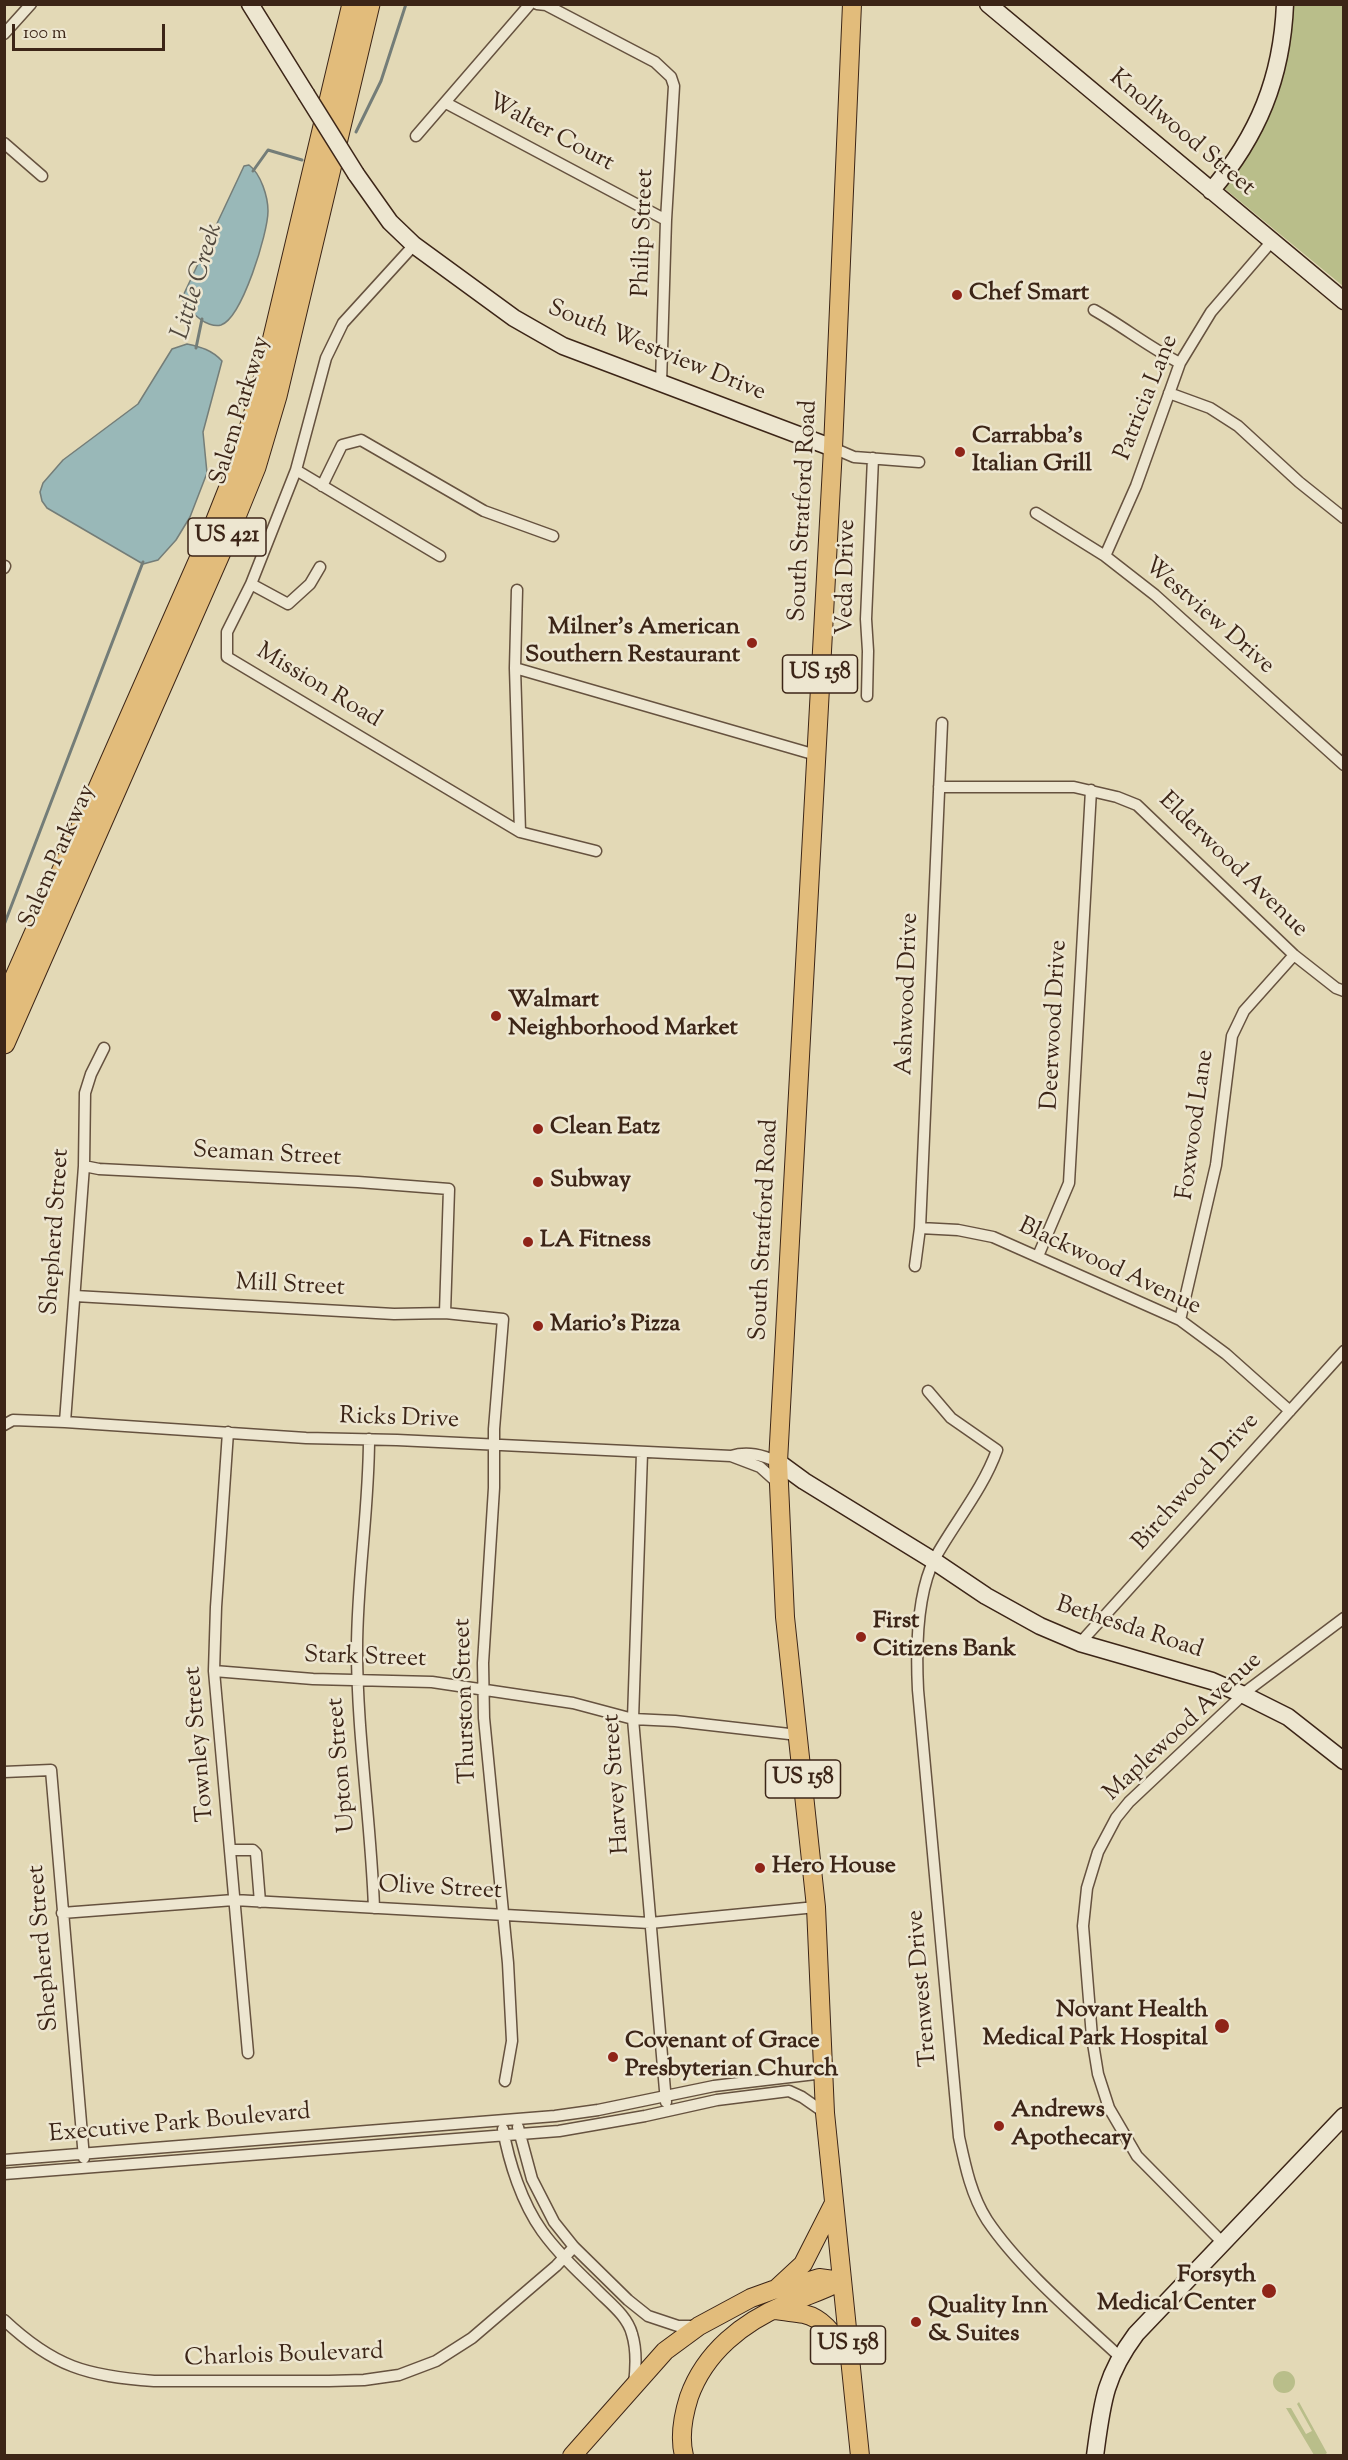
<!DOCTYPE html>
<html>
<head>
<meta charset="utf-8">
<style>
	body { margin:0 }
	#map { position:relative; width:1348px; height:2460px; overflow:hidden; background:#e3d9b6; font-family:"Sorts Mill Goudy",serif }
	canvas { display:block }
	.frame { position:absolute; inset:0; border:6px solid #3c2517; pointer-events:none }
	.scale { position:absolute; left:12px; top:24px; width:153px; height:27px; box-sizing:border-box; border:3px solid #3c2517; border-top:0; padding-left:8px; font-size:18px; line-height:21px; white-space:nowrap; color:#3c2517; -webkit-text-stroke:4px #ede6d0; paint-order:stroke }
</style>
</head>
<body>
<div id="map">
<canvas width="1348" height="2460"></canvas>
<div class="frame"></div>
<div class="scale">100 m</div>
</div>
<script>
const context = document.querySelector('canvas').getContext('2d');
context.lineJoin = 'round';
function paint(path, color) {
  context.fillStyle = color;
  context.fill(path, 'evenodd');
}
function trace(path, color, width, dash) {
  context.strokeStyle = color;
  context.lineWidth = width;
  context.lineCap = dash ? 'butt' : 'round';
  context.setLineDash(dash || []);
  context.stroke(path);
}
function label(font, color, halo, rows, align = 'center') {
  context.font = font + ' "Sorts Mill Goudy",serif';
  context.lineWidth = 5;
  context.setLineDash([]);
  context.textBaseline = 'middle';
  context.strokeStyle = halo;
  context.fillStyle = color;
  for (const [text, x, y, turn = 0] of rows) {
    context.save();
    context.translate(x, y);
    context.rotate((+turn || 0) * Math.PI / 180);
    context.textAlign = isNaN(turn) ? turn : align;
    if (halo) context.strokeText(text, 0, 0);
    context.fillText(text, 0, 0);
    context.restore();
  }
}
paint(new Path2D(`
	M1294,5H1343V286L1224,188C1271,125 1285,82 1294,5Z
	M1273 2382a11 11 0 1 1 22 0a11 11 0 1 1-22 0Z
	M1299,2402L1327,2453L1324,2455H1314L1286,2408H1291L1306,2434L1312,2431L1297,2404Z`), '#b9be8a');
const water = new Path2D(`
	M249,165C261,174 268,197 268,211C268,233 242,318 221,325C214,327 205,323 200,319C192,313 185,307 182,298L244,166Z
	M187,344C201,347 212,350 222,361L203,432L207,473L190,517L176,540L158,560L143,564L47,508L42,501L40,492L43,483L63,460L138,404L172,349Z`);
paint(water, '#99b8b8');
trace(water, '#747d78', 1.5);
trace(new Path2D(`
	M356,132L381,81L406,4
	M253,171L268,150L302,160
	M196,348L202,319
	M4,925L143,562`), '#747d78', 3);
const street = new Path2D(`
	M537,4L546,5L655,62L671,77L674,86L666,220L661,383
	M4,34L31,4
	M446,103L666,220
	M416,136L530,4
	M4,143L42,176
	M414,245L343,323L326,358L296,470L251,584L227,632V657L520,832L596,851
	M1094,310C1124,327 1150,348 1180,363
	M1169,393L1210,408L1238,426L1299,482L1344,518
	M833,448L854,457L919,462
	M296,470L440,556
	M322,486L342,445L361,440L484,511L553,536
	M1036,513L1105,556L1155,595L1344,765
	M1105,556L1136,486L1180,363L1211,312L1272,241
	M4,568L5,566
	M251,584L288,604L310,584L320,567
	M517,590L515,668L520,832
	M515,668L816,755
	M867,696L868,651L866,619L873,458
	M939,787H1074L1117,797L1137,805L1294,955L1336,988L1344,991
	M84,1166L99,1169L358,1182L449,1189L445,1313
	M920,1228L958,1230L993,1237L1180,1320L1226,1354L1290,1411
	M1038,1256L1069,1183L1091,790
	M915,1266L920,1228L942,723
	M75,1296L394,1314L445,1313L503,1319L494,1429V1488L483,1663L484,1718L508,1963L512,2041L505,2081
	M1180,1320L1216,1165L1232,1036L1244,1011L1294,955
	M928,1391L951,1418L997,1450C983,1489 955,1522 935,1558C916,1595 916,1650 918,1690L959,2137C965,2165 971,2195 987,2220C1019,2268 1077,2317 1119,2356
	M65,1422L84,1166L85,1093L91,1074L104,1048
	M4,1425L13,1420L65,1422L306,1438L397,1440L731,1456C748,1451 762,1455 778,1462
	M228,1432L216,1607L214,1671L248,2053
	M369,1439C369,1509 357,1579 357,1649C357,1735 371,1821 374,1908
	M642,1453L633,1719L666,2102
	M731,1456L760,1467L779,1484
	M1080,1643L1344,1351
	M214,1671L313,1679L432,1682L573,1703L633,1719L675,1721L798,1735
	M4,1772L51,1770L84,2158
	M230,1850H253L256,1853L260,1902
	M62,1913L234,1900L650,1923L816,1907
	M518,2127L532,2179L554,2222L574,2247L628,2300L648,2316L678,2326H695
	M503,2129C509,2163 522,2203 542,2231C557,2252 577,2271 595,2288C608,2302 627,2315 632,2334C637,2350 636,2368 634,2384
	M4,2160L555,2116L598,2110L714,2086L824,2073
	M4,2174L559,2131L645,2116L717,2100L789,2091L802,2097L825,2113
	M1223,2243L1137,2156L1109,2108L1098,2074L1092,2037L1083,1926L1087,1888L1098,1852L1116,1818L1129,1802L1248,1690L1344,1618
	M4,2320C54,2367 87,2376 154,2381H329L364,2380L399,2375L436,2361L472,2338L556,2266L574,2247`);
const secondary = new Path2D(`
	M250,4L306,94
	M988,4L1344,301
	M356,174L390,222L414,245L514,318L563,346L833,448
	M1211,191C1258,136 1282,78 1285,4
	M778,1462L804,1481L934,1561L986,1596L1040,1626L1080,1643L1212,1681L1244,1695L1288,1717L1344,1761
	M1095,2456C1102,2404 1104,2377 1136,2334L1344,2116`);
const primary = new Path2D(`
	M852,4L833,448L778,1462L785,1617L816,1907L825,2113L860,2456
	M776,2289L803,2264L833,2205
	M775,2310C785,2312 794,2312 804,2314C826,2319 835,2338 847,2356
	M572,2456L665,2351L699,2326L751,2298L776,2289L786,2288L819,2278L841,2281
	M684,2456C679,2436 683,2416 689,2397C705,2352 743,2322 786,2304C805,2296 823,2291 841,2281`);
const highway = new Path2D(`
	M4,1004L213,530L240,462L261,392L353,4
	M4,1043L227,536L255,467L276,396L369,4`);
trace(street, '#66523f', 13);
trace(secondary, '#3c2517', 19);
trace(primary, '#3c2517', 20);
trace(highway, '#3c2517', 23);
trace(street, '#ede6d0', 10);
trace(secondary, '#ede6d0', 16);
trace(primary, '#e2bc7b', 18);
trace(highway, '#e2bc7b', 21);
const secondaryBridge = new Path2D(`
	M306,94L356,174`);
trace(secondaryBridge, '#3c2517', 19, []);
trace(secondaryBridge, '#ede6d0', 16);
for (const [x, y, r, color] of [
	[957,295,6,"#8f2418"],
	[960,452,6,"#8f2418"],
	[752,643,6,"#8f2418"],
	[496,1016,6,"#8f2418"],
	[538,1129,6,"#8f2418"],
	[538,1182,6,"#8f2418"],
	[528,1242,6,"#8f2418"],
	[538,1326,6,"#8f2418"],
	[861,1637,6,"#8f2418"],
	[760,1868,6,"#8f2418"],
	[1222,2026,8,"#8f2418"],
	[613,2057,6,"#8f2418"],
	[999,2126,6,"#8f2418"],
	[1269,2291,8,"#8f2418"],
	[916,2322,6,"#8f2418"]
]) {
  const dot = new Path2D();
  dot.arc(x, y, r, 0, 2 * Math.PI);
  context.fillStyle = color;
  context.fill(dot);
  trace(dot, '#ede6d0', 2);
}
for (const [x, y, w] of [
	[227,537,78],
	[820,674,75],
	[803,1779,75],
	[848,2345,75]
]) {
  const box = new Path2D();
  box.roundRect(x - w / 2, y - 19, w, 38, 4.5);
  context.fillStyle = '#ede6d0';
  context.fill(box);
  trace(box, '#3c2517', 1.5);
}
label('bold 22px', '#3c2517', null, [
	["US 421",227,537],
	["US 158",820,674],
	["US 158",803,1779],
	["US 158",848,2345]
]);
label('24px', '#3c2517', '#ede6d0', [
	["Walter Court",550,134,28],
	["Knollwood Street",1181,134,40],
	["Philip Street",645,233,-88],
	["South Westview Drive",656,352,22],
	["Patricia Lane",1148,398,-68],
	["Salem Parkway",242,411,-73],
	["South Stratford Road",805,511,-87],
	["Veda Drive",848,577,-89],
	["Westview Drive",1208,617,41],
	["Mission Road",318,687,31],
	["Salem Parkway",59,857,-66],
	["Elderwood Avenue",1232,866,44],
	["Ashwood Drive",909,994,-88],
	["Deerwood Drive",1056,1025,-87],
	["Foxwood Lane",1197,1125,-82],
	["Seaman Street",267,1156,3],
	["South Stratford Road",766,1230,-87],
	["Shepherd Street",57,1232,-86],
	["Blackwood Avenue",1109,1268,25],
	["Mill Street",290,1287,3],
	["Ricks Drive",399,1420,2],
	["Birchwood Drive",1197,1483,-48],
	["Bethesda Road",1129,1629,18],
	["Stark Street",365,1659,2],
	["Thurston Street",467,1701,-92],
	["Maplewood Avenue",1184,1728,-43],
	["Townley Street",201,1744,-95],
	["Upton Street",343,1765,-95],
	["Harvey Street",618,1784,-94],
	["Olive Street",440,1890,3],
	["Shepherd Street",45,1948,-95],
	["Trenwest Drive",924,1988,-95],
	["Executive Park Boulevard",180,2125,-5],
	["Charlois Boulevard",284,2357,-2]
]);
label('bold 24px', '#3c2517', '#ede6d0', [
	["Chef Smart",969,295],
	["Carrabba's",972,438],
	["Italian Grill",972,466],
	["Milner's American",740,629,"right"],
	["Southern Restaurant",740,657,"right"],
	["Walmart",508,1002],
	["Neighborhood Market",508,1030],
	["Clean Eatz",550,1129],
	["Subway",550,1182],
	["LA Fitness",540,1242],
	["Mario's Pizza",550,1326],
	["First",873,1623],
	["Citizens Bank",873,1651],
	["Hero House",772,1868],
	["Novant Health",1208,2012,"right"],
	["Medical Park Hospital",1208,2040,"right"],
	["Covenant of Grace",625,2043],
	["Presbyterian Church",625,2071],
	["Andrews",1011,2112],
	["Apothecary",1011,2140],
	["Forsyth",1256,2277,"right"],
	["Medical Center",1256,2305,"right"],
	["Quality Inn",928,2308],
	["& Suites",928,2336]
], 'left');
label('italic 26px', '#534a3f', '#ede6d0', [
	["Little Creek",199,282,-73]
]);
</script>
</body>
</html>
